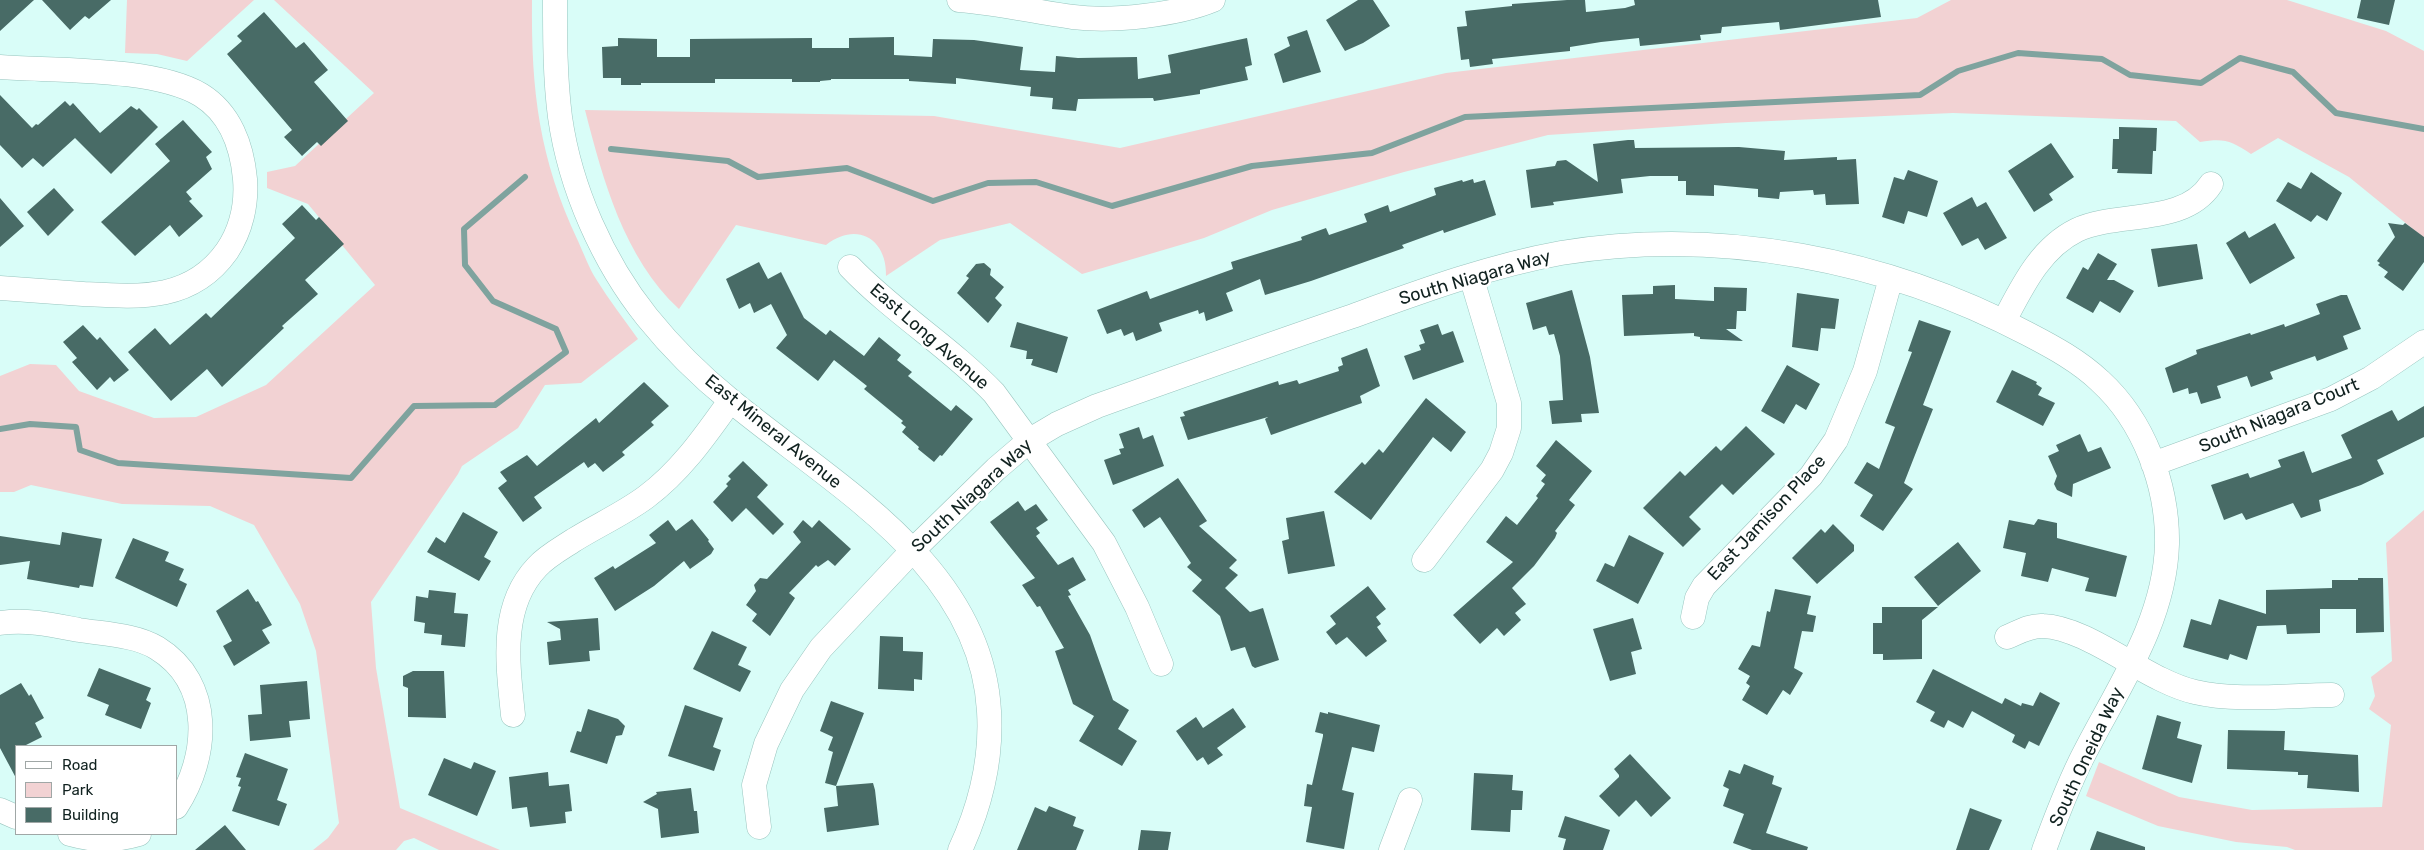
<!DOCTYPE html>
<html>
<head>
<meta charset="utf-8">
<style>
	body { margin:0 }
	#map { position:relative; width:2424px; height:850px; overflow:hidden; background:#d9fdf8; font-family:Rubik,sans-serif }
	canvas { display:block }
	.legend { position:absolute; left:15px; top:745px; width:162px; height:90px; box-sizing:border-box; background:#fff; border:1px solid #a0a7a6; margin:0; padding:6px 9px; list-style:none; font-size:15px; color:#112220 }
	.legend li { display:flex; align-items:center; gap:10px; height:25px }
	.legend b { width:25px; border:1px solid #a0a7a6 }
</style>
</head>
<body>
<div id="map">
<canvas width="2424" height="850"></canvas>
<ul class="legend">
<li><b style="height:6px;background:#fff"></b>Road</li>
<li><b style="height:14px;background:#f2d2d3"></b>Park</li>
<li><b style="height:14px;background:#486b66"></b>Building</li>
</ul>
</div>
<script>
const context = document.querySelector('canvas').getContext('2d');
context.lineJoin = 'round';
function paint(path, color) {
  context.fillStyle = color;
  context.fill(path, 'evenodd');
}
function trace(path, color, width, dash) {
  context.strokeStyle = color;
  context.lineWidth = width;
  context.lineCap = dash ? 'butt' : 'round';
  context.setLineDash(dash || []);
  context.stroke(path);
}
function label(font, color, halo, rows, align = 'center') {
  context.font = font + ' Rubik,sans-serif';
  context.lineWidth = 5;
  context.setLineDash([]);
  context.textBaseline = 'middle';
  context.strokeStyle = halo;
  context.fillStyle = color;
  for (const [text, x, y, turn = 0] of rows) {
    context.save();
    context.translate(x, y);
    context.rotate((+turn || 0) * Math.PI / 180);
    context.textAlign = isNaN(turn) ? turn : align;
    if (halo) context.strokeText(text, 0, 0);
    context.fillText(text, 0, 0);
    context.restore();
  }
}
paint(new Path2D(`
	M127,0H254L187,61L157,54L125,53Z
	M274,0H532C531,91 539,158 578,241C584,254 589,268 596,279C609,300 624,319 638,339L581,383L545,385L518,428L462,466L458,474L371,602L376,668L400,808L500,850H439L414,838L404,841L396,850H313L328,838L339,823L316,651L300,604L254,525L210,506L122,504L31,485L14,492H0V376L30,364L56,365L79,391L154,418L196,417L266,385L375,285L308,204L267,188V172L295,166L374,93Z
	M1951,0H2287L2386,31L2424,51V238L2349,177L2278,138L2251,154C2231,141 2225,138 2200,142L2176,121L1953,113L1726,123L1548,135L1404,172L1272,210L1204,238L1082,274L1010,223L940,240L886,276C887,239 857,221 826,245L736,225L679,309C624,258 603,180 585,110L934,116L1120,148L1446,73L1917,18Z
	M2424,510V850H2295L2287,847L2236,842L2158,826L2086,796L2099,762L2179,797L2252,810L2382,807L2391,725L2369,709L2375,696L2371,677L2392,661L2386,543Z`), '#f2d2d3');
trace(new Path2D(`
	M611,149L728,161L758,177L847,168L933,201L988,183L1036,182L1112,206L1252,166L1372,153L1465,117L1920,95L1958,71L2018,53L2102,59L2130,75L2201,83L2240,58L2293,72L2336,113L2424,129
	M0,429L30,424L76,427L80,450L118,463L351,478L414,406L495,405L566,352L556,329L493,301L465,265L464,229L525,177`), '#7fa39e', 6);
paint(new Path2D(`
	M0,0H34L0,31Z
	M42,0H111L89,19L85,16L70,30Z
	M1358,0H1373L1390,26L1363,43L1345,51L1326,20Z
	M1567,0H1585L1586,12L1625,8L1635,5L1634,0H1878L1881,17L1780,30L1779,22L1722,27L1721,33L1700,35L1701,40L1640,46L1639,38L1601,42L1570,47V51L1492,59L1493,64L1470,67L1469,59L1461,60L1457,27L1467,26L1465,11L1512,6V4Z
	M2361,0H2395L2389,25L2357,18Z
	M264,12L296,48L304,42L328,70L314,82L348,121L321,146L317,142L302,156L284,137L292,130L227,54L242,41L237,36Z
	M1307,30L1321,72L1283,83L1274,54L1290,46L1287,37Z
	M894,37V55L932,57L933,39L974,40L1023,47L1020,70L1055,72L1056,56L1078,58L1137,57L1138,79L1171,73L1168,55L1247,38L1252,65L1245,67L1248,80L1200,90V94L1154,101L1153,98L1078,99L1076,111L1052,109L1053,98L1030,96L1031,87L956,78V84L909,81V79H831V80L820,81V82H792V79H715V83H641V85H621V78H603L602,47L618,46V38L657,39V57H690V39L812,38V48H849V38Z
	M0,95L32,128L36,124L38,125L65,101L70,106L73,103L100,133L131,106L137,110L139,108L158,127L111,174L75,138L43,167L33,158L22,168L0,145Z
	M183,120L212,152L206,157L212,169L186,192L192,199L189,201L203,216L179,237L170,225L135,256L101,222L170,161L155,144Z
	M2119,127L2157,128L2156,151H2153L2152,174L2117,173L2118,169H2112L2113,139H2119Z
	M1628,140H1634L1635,148L1739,147L1785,151L1784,160L1837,157V160L1856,159L1859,204L1826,205L1825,194L1814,195L1813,190L1780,192L1779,199L1758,197V189L1714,185V196L1686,195V181H1678V176H1650L1621,179L1623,193L1553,202L1554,205L1531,208L1526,170L1555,166L1557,161L1566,160L1598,182L1593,144Z
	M2051,143L2074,177L2049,194L2053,200L2034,212L2008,171Z
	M1908,170L1938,181L1927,217L1908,211L1904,224L1882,217L1894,177L1904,180Z
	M2311,172L2342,193L2327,221L2317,215L2311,222L2276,201L2288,182L2301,189Z
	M1473,179L1474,183L1485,180L1496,215L1444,233L1443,230L1402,245L1404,248L1311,281L1265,295L1260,279L1226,293L1233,311L1206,321L1204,312L1199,314L1198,310L1159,323L1162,331L1136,341L1133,332L1124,336L1121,329L1107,334L1097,310L1147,291L1150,299L1233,269L1231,262L1302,240L1301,237L1326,228L1329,235L1367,222L1364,214L1388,205L1390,212L1436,195L1434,188L1462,180L1463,182Z
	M54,188L74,210L48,236L27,212Z
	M1972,197L1977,207L1986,202L2007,238L1985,250L1978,238L1962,246L1943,213Z
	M0,198L24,226L0,247Z
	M302,205L316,220L319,217L344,244L305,280L318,294L282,326L284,328L222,387L207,369L171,401L128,352L155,328L170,345L206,313L211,318L295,238L282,224Z
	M2275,223L2295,258L2250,284L2226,243L2245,231L2249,238Z
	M2388,223L2403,225L2405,223L2424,237V262L2403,291L2384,277L2388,272L2378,265L2380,263L2377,261L2395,237Z
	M2197,244L2203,279L2158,287L2151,249Z
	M2098,253L2117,264L2107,280H2114L2134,291L2120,313L2100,301L2093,313L2066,298L2083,267L2088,270Z
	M759,262L768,279L781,272L804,318L826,335L830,330L864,356L879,337L901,355L897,360L912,372L908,376L951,411L956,405L973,419L942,456L940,455L934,462L918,449L919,447L902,432L906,427L901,423L903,421L864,389L867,386L834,360L818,381L776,348L787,335L771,304L754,313L750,303L739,309L726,279Z
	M984,263L991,269L990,275L1004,287L995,298L1002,305L988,323L957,293L969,278L966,276L976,264Z
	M1675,285V299L1714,301V287L1747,288L1746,311H1737L1736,329H1726L1743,341L1700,339V337L1694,336V333L1624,336L1622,295L1653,294V286Z
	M1572,290L1590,357L1599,413L1581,414L1582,422L1552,424L1549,401L1563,400L1560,356L1554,334L1549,335L1546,326L1533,330L1526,303Z
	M1797,293L1839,299L1835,329L1821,328L1818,351L1792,347Z
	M2341,295H2347L2361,329L2343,336L2348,349L2317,361L2315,356L2270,372L2273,379L2251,387L2247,376L2217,386L2221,398L2201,404L2197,392L2189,394L2188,388L2173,393L2165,368L2197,354L2196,350L2250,333L2251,335L2284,324L2285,327L2320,314L2316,304Z
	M1919,320L1951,331L1923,405L1933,409L1904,483L1913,489L1883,531L1860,516L1873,495L1854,483L1867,462L1879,469L1895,427L1885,423L1912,352L1908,351Z
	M1017,322L1068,337L1057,373L1031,365L1033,359H1026L1027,351L1010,347Z
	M1438,324L1442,335L1453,331L1464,362L1413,380L1404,356L1421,350L1419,345L1425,343L1420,330Z
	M83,325L97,340L100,337L129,370L114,382L110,377L97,390L72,362L77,358L63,342Z
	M1367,348L1380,386L1360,396L1362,403L1271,435L1265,419L1268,417L1188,440L1180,417L1185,416L1183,412L1278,381L1279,385L1297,380L1299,384L1339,371L1338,367L1343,365L1341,358Z
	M1787,365L1820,384L1806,410L1796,404L1784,424L1761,411Z
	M2012,370L2037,382L2036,384L2042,388L2038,395L2055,403L2043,426L1996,402Z
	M644,382L669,406L651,422L654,425L622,452L625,455L603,472L595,463L588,468L584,462L534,497L542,508L523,522L498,488L507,481L500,472L527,455L537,466L596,418L599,423Z
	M1426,398L1466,432L1451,452L1433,437L1371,520L1334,492L1362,462L1365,465L1379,449L1383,453Z
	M2424,406V437L2377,460L2384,474L2361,485L2319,500L2321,511L2301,518L2293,503L2246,520L2242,513L2224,520L2211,485L2248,473L2250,478L2281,467L2278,460L2304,451L2312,473L2352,458L2341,435L2392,410L2398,421Z
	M1746,426L1775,454L1733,495L1722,484L1689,517L1701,529L1683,547L1643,508L1680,471L1685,476L1716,446L1721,451Z
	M1139,427L1143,439L1153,435L1164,466L1113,485L1104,460L1121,454L1119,449L1124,448L1119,434Z
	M2080,434L2088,452L2101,447L2111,468L2073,484L2072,497L2057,490L2054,484L2057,476L2048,456L2059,451L2056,445Z
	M1556,440L1592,471L1569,500L1575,505L1555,531L1557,533L1555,538L1534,566L1512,588L1526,604L1515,613L1521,620L1504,636L1497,628L1480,644L1453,615L1513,562L1486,542L1506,516L1517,525L1538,498L1536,496L1545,484L1541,481L1546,475L1536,466Z
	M743,461L768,485L757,497L784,524L773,535L746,508L732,522L713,502L728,486L726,484L731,479L728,476Z
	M1178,478L1207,521L1199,526L1237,560L1229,568L1238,575L1225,588L1250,612L1263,608L1279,660L1255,668L1252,666L1245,647L1231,651L1220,616L1192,591L1202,580L1187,567L1191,563L1160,517L1144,528L1132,510Z
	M1018,501L1025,511L1036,504L1048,520L1036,528L1040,533L1036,536L1058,565L1073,557L1086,580L1068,590L1071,595L1068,596L1090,635L1113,700L1129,710L1118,729L1137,741L1122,766L1079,741L1094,716L1073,704L1055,651L1064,648L1040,606L1037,607L1022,585L1035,578L990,522Z
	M1324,511L1335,566L1288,574L1282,541L1289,539L1286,518Z
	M463,512L498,532L484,557L491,561L479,581L427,552L436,537L445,543Z
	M692,519L709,540L708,541L714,549L711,554L690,569L684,561L654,586L615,611L594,578L613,566L615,569L656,543L649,535L668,520L676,531Z
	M2038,519L2057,523V538L2127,556L2116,597L2085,591L2089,578L2052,568L2048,582L2021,576L2026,553L2003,548L2009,520L2034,525Z
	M803,520L812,528L819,520L851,549L835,566L828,560L818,567L816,565L789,593L795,598L770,636L752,621L757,614L746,605L756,591L754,585L760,578L767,579L801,542L793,532Z
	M1833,524L1854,545V551L1817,584L1792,558L1821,529L1825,533Z
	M62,532L102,539L93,587L80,585L79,588L27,579L30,561L0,565V536L60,545Z
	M1629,535L1664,553L1638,604L1596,581L1605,563L1614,567Z
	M133,538L169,552L165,561L184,569L179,580L187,584L177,607L115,578Z
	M1958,542L1981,571L1938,606L1914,577Z
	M2358,578H2383L2384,632L2356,633V609H2320V633L2287,634L2286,625L2257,626L2247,660L2230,654L2228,660L2183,647L2191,619L2211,625L2219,599L2266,614V590L2332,588V580H2358Z
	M1368,586L1386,609L1376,617L1381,624L1377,627L1387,641L1366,657L1347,637L1336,645L1326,632L1336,624L1330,616Z
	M248,589L256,602L258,601L272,625L262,630L270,643L234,666L223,646L232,641L216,611Z
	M1775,589L1811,596L1807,614L1816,616L1813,632L1802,631L1794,668L1803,673L1790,695L1783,690L1767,715L1742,700L1750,686L1746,683L1750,676L1738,669L1752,645L1760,647L1767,611L1770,612Z
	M429,590L456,593L454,613L468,614L465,647L441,645L442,635L424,633L425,623L414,621L416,596L428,598Z
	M1882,607H1938L1922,620V659L1883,660V654H1873V623H1882Z
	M598,618L600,650L589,651L590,661L549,665L547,642L561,640L560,629L547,622Z
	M1633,618L1642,649L1631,652L1636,674L1610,681L1593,629Z
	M712,631L747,647L738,665L751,671L740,692L693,669Z
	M880,636L903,637V651L923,652L922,680L914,679V691L878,689Z
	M99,668L151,688L146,700L151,703L141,729L105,715L109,705L87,696Z
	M1933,669L2002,704L2005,698L2021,706L2022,703L2033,706L2040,692L2060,703L2039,746L2029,741L2025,749L2012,742L2015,735L1972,711L1963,728L1948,720L1944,728L1930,721L1935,712L1916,702Z
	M413,671H444L446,718L408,717V688L403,686V676Z
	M307,681L310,719L289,721L291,737L250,741L248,715L262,714L260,685Z
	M21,683L29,696L31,694L44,718L35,723L42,737L24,746H16V778L0,748V695Z
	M831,701L864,713L836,786L873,783L875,790L879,825L827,832L824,808L838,806L836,786L825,783L833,752L828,750L833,737L820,731Z
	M685,705L723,718L713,747L721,750L714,771L668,756Z
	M1233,708L1246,727L1217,748L1223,755L1208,765L1203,757L1197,761L1176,731L1196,717L1203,728Z
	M588,709L618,719L625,726L622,735L616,736L607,764L570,752L577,731L581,732Z
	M1320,712L1328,714V712L1380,725L1374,752L1352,747L1342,790L1354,793L1344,849L1306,842L1312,807L1304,806L1307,784L1312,785L1323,736V734L1315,732Z
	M2157,715L2181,722L2177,738L2202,745L2192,783L2142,769Z
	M2228,730L2285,731L2284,750L2358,755L2359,792L2307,788L2308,775H2298V772L2227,769Z
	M245,753L288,769L277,800L287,804L279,826L232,811L241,787L238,786L241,778L236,777Z
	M1630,754L1671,798L1651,817L1636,800L1619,817L1599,796L1619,777V775L1614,769Z
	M444,758L471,769L474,762L496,771L477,816L428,795Z
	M1744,764L1774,776L1772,784L1782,788L1766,833L1808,847L1807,850H1752L1733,843L1744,814L1723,806L1729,789L1723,786L1729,770L1740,774Z
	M548,772L549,786L569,784L572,811L565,812L566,823L530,827L527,807L512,809L509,777Z
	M1474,773L1513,775L1512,790L1523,791L1522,810H1511L1510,832L1471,830Z
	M691,788L694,811H697L699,833L661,838L658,809L643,802L657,794L656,792Z
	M1049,806L1076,817L1073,826L1084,830L1076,850H1017L1035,807L1046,812Z
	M1970,808L2002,820L1989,850H1956Z
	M1565,816L1610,830L1603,850H1563L1566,839L1558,837Z
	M225,825L246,850H195Z
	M1141,830L1171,832L1168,850H1138Z
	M2097,831L2145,847V850H2090Z`), '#486b66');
const minor = new Path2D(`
	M555,0C555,39 555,78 560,117C570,188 603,262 647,317C672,348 699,375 730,400C831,484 981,564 989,711C992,759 980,807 960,850
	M959,0C998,3 1035,12 1073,17C1112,22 1177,15 1213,0
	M0,67C55,71 154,67 201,95C230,113 242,146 245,179C247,204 241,230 227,251C191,302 138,297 83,294C55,292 28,290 0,288
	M850,267C894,313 950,347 994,393L1104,543L1137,607L1161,664
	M2004,321C2022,287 2040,248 2077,230C2118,211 2184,226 2211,184
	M2153,464L2331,399L2371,378L2424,342
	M1424,560L1492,470L1501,453L1509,428V403L1471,276
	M1693,617L1697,598L1704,586L1811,476L1836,440L1865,371L1891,278
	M0,623C27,619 53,625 79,630C104,634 136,635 157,648C214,683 209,757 176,807
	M2007,637C2019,632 2030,625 2043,626C2090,628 2146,681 2195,692C2237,702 2289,695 2332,695
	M513,715C508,665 499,607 537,567C547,556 562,548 574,540C598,525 623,514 646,497C681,471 705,436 730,401
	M0,810L16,817
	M759,827L754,785L766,744L792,690L821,648L912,551L996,469L1030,440L1057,424L1097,406C1181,376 1265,346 1350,317C1419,292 1489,266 1561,253C1719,227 1886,259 2028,334C2053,347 2079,361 2100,381C2144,421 2168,486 2167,544C2165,624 2114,693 2080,762C2066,791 2055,820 2044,850
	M70,834C95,841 115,841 139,834
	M1391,850L1410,800`);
trace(minor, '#98c4be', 25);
trace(minor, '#fff', 24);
label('18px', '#112220', '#fff', [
	["South Niagara Way",1475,278,-16],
	["East Long Avenue",929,337,41],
	["South Niagara Court",2279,416,-22],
	["East Mineral Avenue",773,432,39],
	["South Niagara Way",972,496,-43],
	["East Jamison Place",1767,518,-47],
	["South Oneida Way",2087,757,-65]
]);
</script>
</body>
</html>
